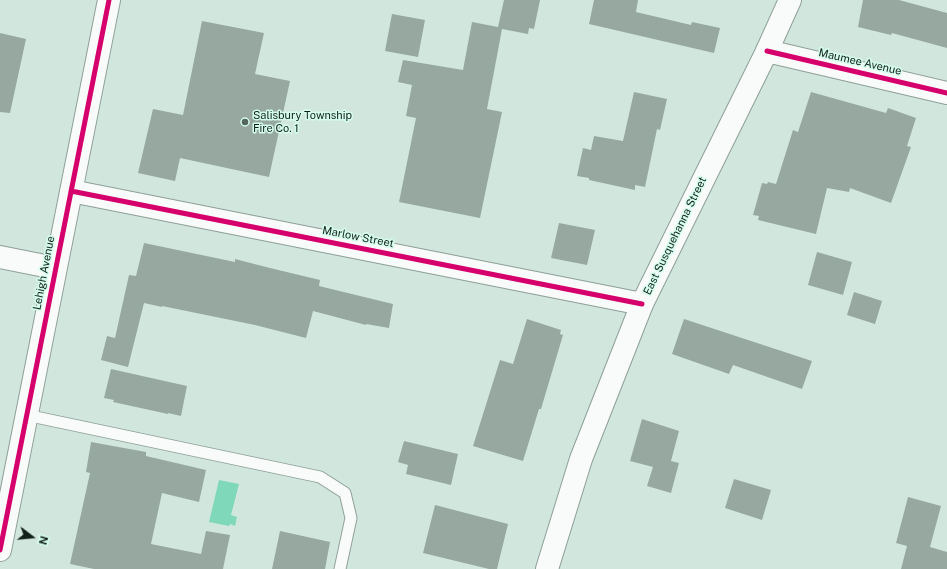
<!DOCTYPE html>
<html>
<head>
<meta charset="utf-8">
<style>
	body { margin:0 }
	#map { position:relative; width:947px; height:569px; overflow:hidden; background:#d1e7de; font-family:"Public Sans",sans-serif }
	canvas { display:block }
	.north { position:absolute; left:12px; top:517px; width:40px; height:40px; -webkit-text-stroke:3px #d5fded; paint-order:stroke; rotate:106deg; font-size:11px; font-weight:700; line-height:16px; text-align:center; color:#12201b }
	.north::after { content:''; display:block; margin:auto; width:14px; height:18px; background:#12201b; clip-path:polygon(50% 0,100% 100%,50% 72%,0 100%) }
</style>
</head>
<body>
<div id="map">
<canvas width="947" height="569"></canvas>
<div class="north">N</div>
</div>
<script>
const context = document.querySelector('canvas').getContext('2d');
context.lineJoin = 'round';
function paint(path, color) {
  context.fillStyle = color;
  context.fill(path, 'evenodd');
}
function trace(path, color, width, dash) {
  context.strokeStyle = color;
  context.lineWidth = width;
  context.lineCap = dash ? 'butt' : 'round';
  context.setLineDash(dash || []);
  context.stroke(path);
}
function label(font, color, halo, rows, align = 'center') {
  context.font = font + ' "Public Sans",sans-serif';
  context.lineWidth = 3;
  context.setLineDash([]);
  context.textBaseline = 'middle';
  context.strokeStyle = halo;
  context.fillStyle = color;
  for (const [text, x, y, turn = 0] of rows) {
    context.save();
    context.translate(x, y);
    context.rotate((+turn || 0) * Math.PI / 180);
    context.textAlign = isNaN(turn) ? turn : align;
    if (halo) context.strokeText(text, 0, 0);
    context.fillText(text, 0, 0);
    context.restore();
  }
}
paint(new Path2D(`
	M219,480L239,484L231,515L237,517L235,526L230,524L229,526L209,522Z`), '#80d8bb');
paint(new Path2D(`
	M504,0H540L534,29L529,28L528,34L502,29L487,109L502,112L480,218L399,202L416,118L406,116L412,85L398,82L403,60L463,70L472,22L498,27Z
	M594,0H638L636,12L691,25L692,22L720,28L714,53L589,24Z
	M863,0H899L947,13V48L892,33L891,35L858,27Z
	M392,14L425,20L418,57L385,51Z
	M202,21L264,33L255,74L290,81L269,177L180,158L175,181L138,173L153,109L183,115Z
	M0,33L26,39L10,113L0,112Z
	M634,92L667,99L660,130L657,129L645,187L635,185V190L589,180V178L577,176L583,148L591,150L594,136L623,141Z
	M811,92L886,113L888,108L916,118L907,146L911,147L891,203L850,188L849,192L827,188L816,234L758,220L759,216L753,215L762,183L767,184L768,182L776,184L793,130L798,132Z
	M559,223L595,230L587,265L551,258Z
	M144,243L235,262V259L270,268L320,280L319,286L393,304L389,328L366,324V325L313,311L306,338L255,325L162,306V307L144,303L128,367L101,360L107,336L115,338L129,275L136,276Z
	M817,252L852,262L843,295L808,285Z
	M854,292L882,301L875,324L847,315Z
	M527,319L561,330L560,334L563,335L541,409H539L523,461L473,446L500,360L513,364Z
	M684,319L812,361L802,389L733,365L729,374L672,354Z
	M111,369L187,386L181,416L168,413V414L113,402L114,400L104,398Z
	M642,419L679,431L671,461L679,463L671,493L647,486L653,467L630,461Z
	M404,441L458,454L451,485L406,474L408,465L398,462Z
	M91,442L146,452V456L206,470L199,502L162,493L151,544L201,554L206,531L230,535L223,569H94L70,564L90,473L86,472Z
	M734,479L771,490L762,520L725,508Z
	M908,497L941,506L930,547L947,552V569H901L907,546L896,543Z
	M435,505L508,524L497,569H489L423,553Z
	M280,531L330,542L325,569H272Z`), '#97a8a1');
const lane = new Path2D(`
	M26,415L320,477L345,493L351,518L340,569`);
const street = new Path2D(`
	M767,51L947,93
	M71,191L642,304
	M0,257L55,268
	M0,550L109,0`);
const secondary = new Path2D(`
	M547,569L581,459L642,304L767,51L790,0`);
trace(lane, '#8e9f98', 13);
trace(street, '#8e9f98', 24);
trace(secondary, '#8e9f98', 24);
trace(lane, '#f8fbfa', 11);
trace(street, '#f8fbfa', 22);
trace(secondary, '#f8fbfa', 22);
trace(new Path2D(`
	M767,51L947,93
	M71,191L642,304
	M0,550L109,0`), '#d6006c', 5);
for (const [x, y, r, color] of [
	[245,122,4,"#55665f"]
]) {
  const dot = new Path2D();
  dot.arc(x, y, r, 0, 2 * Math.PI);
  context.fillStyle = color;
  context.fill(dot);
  trace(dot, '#d5fded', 1.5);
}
label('11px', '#12201b', '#d5fded', [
	["Maumee Avenue",860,62,13],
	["East Susquehanna Street",675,236,-64],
	["Marlow Street",358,237,11],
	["Lehigh Avenue",44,273,-79]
]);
label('11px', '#12201b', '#d5fded', [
	["Salisbury Township",253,116],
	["Fire Co. 1",253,129]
], 'left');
</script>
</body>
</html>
